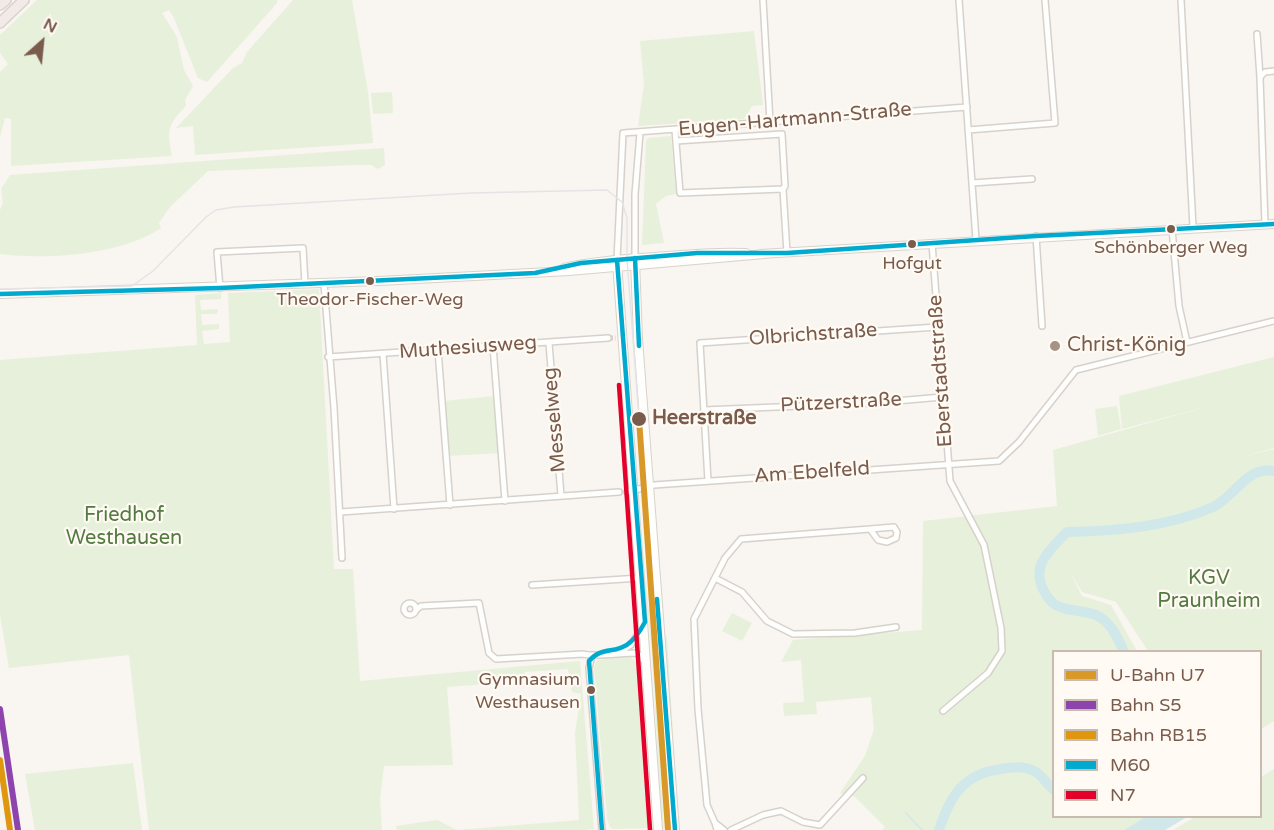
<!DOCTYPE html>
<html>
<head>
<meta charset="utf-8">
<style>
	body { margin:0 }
	#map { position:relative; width:1274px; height:830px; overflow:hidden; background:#f9f5f0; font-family:"Varela Round",sans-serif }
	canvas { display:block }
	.legend { position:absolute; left:1052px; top:650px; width:210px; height:168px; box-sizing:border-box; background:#fffaf3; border:2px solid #cabbb1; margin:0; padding:8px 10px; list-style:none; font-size:18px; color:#7a5c4d }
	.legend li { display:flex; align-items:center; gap:12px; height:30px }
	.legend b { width:30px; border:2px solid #cabbb1 }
	.north { position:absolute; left:12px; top:12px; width:60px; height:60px; -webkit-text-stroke:4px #fffaf3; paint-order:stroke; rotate:27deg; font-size:16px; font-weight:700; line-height:24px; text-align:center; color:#7a5c4d }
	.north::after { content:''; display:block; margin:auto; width:21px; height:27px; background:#7a5c4d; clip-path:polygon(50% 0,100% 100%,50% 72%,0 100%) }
</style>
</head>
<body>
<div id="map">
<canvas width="1274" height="830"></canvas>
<ul class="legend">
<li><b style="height:8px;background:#d99928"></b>U-Bahn U7</li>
<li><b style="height:8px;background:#8e44ad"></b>Bahn S5</li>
<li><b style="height:8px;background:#de970f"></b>Bahn RB15</li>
<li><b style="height:8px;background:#00a9ce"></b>M60</li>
<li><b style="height:8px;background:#e4002b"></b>N7</li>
</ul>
<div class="north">N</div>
</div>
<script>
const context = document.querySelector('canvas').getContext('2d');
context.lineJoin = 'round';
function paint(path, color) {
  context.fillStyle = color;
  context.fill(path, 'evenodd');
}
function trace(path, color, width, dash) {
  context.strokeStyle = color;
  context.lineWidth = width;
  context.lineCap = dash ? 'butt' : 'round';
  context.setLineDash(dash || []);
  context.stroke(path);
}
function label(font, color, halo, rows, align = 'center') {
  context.font = font + ' "Varela Round",sans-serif';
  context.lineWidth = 4.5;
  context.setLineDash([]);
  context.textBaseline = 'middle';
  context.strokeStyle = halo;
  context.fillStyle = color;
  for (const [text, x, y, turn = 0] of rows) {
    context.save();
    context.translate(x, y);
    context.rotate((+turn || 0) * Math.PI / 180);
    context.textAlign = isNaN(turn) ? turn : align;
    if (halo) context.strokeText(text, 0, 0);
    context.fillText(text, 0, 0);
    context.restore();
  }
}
paint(new Path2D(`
	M37,0H277V3L207,82L198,78L174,18L169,10L162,13L177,37L184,70L193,86L185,100L186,106C167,125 167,130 172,156L11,166V119L5,118L0,137V72L8,64L0,53V35Z
	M293,0H352L368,92L373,143L195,155L193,126L176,128L233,68L242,63L247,52Z
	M754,31L763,105L752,106L744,119L638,126L644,84L640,41Z
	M392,92L393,113L373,114L371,93Z
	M671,136L676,194L666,196L656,204L664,243L642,245L646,141L648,138Z
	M384,148L385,165L378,169L371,165H354L208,171L170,207L159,223L161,228C121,255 47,260 0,254V210L3,203L1,189L10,175Z
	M319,289L334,569H353L360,681L580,661L594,829L585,830H397L396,826L437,820L457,830L579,820L575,733L581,694L572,692L568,669L525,672V681L447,687L453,765L384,766L380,799L382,830H149L129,655L9,668L0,615V360L197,345L195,295L221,293V299L200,300L201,310L218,309L217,314H201L202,325L219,324V329L202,331L204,344L230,342L228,293Z
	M1274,357V448L1242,457L1274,449V721L1261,729L1260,652L1148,651L1116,602L1082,592L1070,572L1082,596L1111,605L1137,651L1054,652V816L1145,817L1124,830H882L885,827L855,797L840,793L865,756L874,729L871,697L816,702L817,714L784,716L783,703L804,702L801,660L781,662L793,640L922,630L923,521L1057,506L1053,450L1216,404L1122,429L1119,396Z
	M495,396L500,453L448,456L444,401Z
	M1117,406L1121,429L1098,436L1095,409Z
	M637,500L655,669L664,829H662L652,656Z
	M732,613L752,623L742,641L722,631Z
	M664,633L667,638L678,810Z
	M630,657L641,665L652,828L613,829L610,827L607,818L594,667L597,660Z
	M133,763L142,830H35L25,774Z
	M1274,769V830H1173L1195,817L1260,816L1261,777Z`), '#e7f0db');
paint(new Path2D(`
	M1145,817V816L1187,817L1165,830H1124Z`), '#d0e8ea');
trace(new Path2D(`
	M906,813L922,830`), '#d0e8ea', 1.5);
trace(new Path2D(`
	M1124,652C1118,638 1111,622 1096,615C1085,611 1071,611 1060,607C1053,605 1047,597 1044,591C1030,565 1050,550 1067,532C1116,531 1168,527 1213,507C1235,497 1246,466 1274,471
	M939,830C950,796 963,774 1001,769C1011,767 1024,766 1034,771C1043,775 1046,784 1054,790`), '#d0e8ea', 10);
trace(new Path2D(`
	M608,338H616`), '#d9cfc7', 5, [5, 2.5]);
const minor = new Path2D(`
	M763,0L770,122
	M959,0L976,240
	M1181,0L1193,227
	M1257,34L1260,77
	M675,130L680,193L783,189L787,253
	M968,130L1055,123L1045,0
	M676,141L782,134L785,186L783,189
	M972,183L1032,179
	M1265,225L1260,77L1265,72L1274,71
	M1172,229L1179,306L1187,342
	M1036,236L1042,326
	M932,243L950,481L984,545L1001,628L1002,651L988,673L943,711
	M635,258V194L640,133
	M617,260L623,133L967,107
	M324,284L334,408L342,558
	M220,288L217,252L303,248L305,284
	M549,343L561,496
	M493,346L505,501
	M438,350L450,505
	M383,354L394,509
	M328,357L608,338
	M704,410L873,403L942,397
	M708,481L700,343L937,327
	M627,492L654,485L999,461L1019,442L1076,370L1274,321
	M341,512L619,492
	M894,527L897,532L896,538L887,542L878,540L870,529Z
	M715,578L742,592L767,621L793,634L855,633L896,627
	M532,585L640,578
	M404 609a6 6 0 1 1 12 0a6 6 0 1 1-12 0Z
	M417,609L421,606L479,603L489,653L496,659L583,654C594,657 622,653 637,653L644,661
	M620,652L631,645L643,626
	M592,656L589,668L602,830
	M715,823L707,805L698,709L694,619L725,558L741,539L870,529
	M717,830L715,823L724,830
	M731,830L763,815L781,811L803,822L820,825L863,778`);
const secondary = new Path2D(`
	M760,254L1274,224
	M635,260L638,339L675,830
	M617,262L658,830
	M564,268C589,262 612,260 638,258C674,256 709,251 746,253
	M0,294L379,281L569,271L764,254`);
const motorway = new Path2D(`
	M0,5L6,0
	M0,23L24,0`);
trace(minor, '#d7d1cb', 8);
trace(secondary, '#d9d2cb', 10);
trace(motorway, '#dad1cc', 12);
trace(minor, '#fefefd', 5);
trace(secondary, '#fefefd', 8);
trace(motorway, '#f2eae7', 9);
trace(new Path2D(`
	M0,289L132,286L153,271L206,217L216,210L234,207L471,193L607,190L622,202L627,218V259L639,419`), '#e6e3e7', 1.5);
trace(new Path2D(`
	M635,258L639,346
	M0,294L220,288L535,273L581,263L697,253H787L1036,236L1274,224
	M657,599L675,830
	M602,830L589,661C607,640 623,664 645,622L617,260`), '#00a9ce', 4.5);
trace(new Path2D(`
	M619,385L650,830`), '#e4002b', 4.5);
trace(new Path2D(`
	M0,709L18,830`), '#8e44ad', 6);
trace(new Path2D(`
	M0,760L10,830`), '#de970f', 6);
trace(new Path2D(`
	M639,419L668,830`), '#d99928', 6);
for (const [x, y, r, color] of [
	[1171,229,5,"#7a5c4d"],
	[912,244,5,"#7a5c4d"],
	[370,281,5,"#7a5c4d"],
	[1055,346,6,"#a69286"],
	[639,419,8,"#7a5c4d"],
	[591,690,5,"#7a5c4d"]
]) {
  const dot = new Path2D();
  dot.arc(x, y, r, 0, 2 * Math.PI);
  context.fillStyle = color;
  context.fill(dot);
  trace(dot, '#fffaf3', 2);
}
label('18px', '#7a5c4d', '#fffaf3', [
	["Schönberger Weg",1171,248],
	["Hofgut",912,264],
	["Theodor-Fischer-Weg",370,300],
	["Gymnasium",580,680,"right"],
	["Westhausen",580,703,"right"]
]);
label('20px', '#7a5c4d', '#fffaf3', [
	["Eugen-Hartmann-Straße",795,120,-5],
	["Olbrichstraße",813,335,-4],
	["Muthesiusweg",468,348,-4],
	["Eberstadtstraße",941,371,-94],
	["Pützerstraße",841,403,-3],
	["Messelweg",555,420,-95],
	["Am Ebelfeld",812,473,-4]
]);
label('20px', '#7a5c4d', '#fffaf3', [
	["Christ-König",1067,346]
], 'left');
label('bold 20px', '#7a5c4d', '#fffaf3', [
	["Heerstraße",652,419]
], 'left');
label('20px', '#537a41', '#fffaf3', [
	["Friedhof",124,516],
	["Westhausen",124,539],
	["KGV",1209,579],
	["Praunheim",1209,602]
]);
</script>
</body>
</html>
